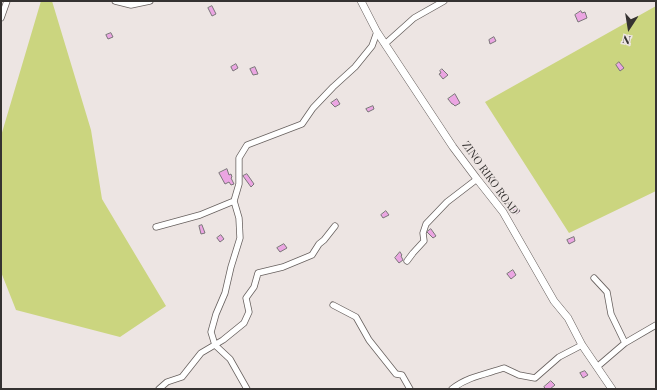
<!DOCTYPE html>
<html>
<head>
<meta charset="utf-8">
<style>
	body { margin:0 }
	#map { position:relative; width:657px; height:390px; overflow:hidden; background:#ede5e3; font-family:"Playfair Display",serif }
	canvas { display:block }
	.frame { position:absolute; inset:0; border:2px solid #353231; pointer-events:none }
	.north { position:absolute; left:609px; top:8px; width:40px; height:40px; -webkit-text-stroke:3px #ede5e3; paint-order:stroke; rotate:192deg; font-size:11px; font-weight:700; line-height:16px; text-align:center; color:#353231 }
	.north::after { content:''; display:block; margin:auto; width:14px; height:18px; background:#353231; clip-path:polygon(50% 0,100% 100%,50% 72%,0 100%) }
</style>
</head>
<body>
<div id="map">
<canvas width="657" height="390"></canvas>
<div class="frame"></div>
<div class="north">N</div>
</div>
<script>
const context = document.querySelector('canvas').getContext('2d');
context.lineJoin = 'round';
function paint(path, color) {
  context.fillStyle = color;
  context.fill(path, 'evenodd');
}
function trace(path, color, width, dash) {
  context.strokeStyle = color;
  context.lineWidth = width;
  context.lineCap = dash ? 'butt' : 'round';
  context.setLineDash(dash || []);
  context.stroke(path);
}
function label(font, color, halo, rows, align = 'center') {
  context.font = font + ' "Playfair Display",serif';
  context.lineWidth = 3;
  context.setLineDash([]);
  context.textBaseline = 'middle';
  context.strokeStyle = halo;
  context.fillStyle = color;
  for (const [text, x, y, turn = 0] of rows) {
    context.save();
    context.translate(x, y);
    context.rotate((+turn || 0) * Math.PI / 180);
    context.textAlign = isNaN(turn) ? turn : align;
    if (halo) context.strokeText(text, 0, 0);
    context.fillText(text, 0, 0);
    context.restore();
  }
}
paint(new Path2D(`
	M41,1H52L91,130L102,199L166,306L120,337L16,310L1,272V136Z
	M656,6V191L569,233L485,102Z`), '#cbd57f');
const building = new Path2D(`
	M212,6L216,14L212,16L208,8Z
	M581,11L582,13L585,12L587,18L578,22L575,15Z
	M111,33L113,37L108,39L106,35Z
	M494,37L496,41L490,44L489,40Z
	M619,62L624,68L620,71L616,65Z
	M236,64L238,68L233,71L231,67Z
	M255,67L258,74L253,75L250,69Z
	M442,69L448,75L443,79L439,74L441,73L440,71Z
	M455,94L460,103L455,106L453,104H452L448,99Z
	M337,99L340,104L335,107L331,103Z
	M373,106L374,109L368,112L366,109Z
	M227,169L229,175L231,174L232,177L231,178L234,184L231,185L229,182L225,184L219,173Z
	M247,174L254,184L251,187L243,176Z
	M516,206L520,211L516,214L512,208Z
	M386,211L389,215L383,218L381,215Z
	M202,225L205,233L201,234L199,226Z
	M431,229L436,236L433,238L427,232Z
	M221,235L224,239L220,242L217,238Z
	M574,237L575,241L569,244L567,240Z
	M284,244L287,248L280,252L277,248Z
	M400,252L402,255L401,256L403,260L399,263L395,258Z
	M513,270L516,275L511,279L507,274Z
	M585,371L588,375L583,378L580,373Z
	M551,381L555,385L550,389H546L544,387Z`);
paint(building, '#eba5e2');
trace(building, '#7a7579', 1);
const minor = new Path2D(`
	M115,1L131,5L150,1
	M1,18L7,1
	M385,44L414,18L444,1
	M234,201L239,218L240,238L231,267L225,293L216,314L211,332L215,345L230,359L247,389
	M156,227L200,215L234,201L239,184V158L247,145L302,124L313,108L333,87L355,67L372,46L377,32
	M407,261L413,253L424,241L423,233L426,224L447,202L477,179
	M594,278L607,292L611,314L625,343
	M333,305L356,317L369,340L396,374L402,375L410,389
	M597,367L625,343L656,325
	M159,389L167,382L182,377L201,353L223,340L244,323L249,312L246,298L254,287L258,273L283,267L312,255L319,244L324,240L335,226
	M452,389C467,377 486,374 504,368L519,375L535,378L559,357L582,345`);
const tertiary = new Path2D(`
	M361,1L377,32L453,147L477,179L503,212L554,301L568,318L582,345L612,389`);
trace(minor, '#67605e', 7);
trace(tertiary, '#67605e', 8);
trace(minor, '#fff', 5.5);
trace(tertiary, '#fff', 7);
label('11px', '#353231', '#ede5e3', [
	["ZINO RIKO ROAD",490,178,54]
]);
</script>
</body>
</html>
